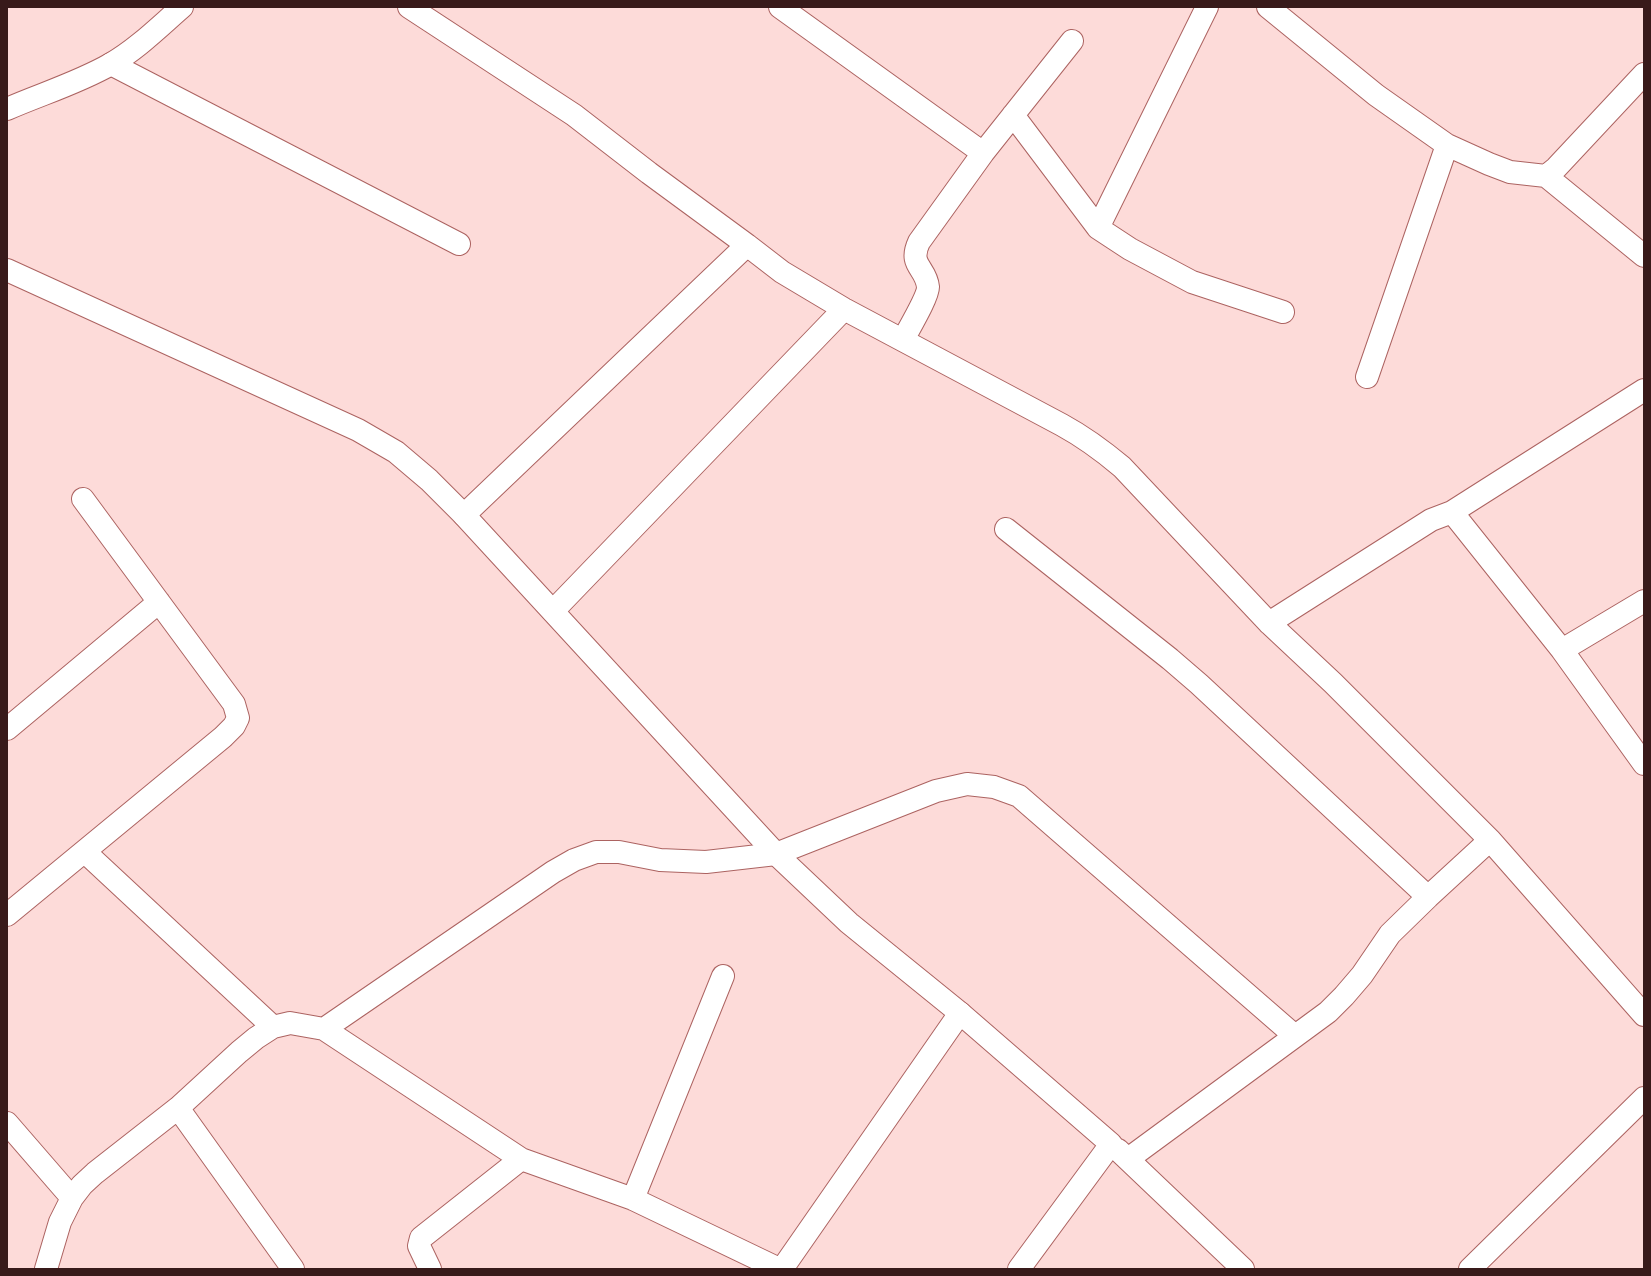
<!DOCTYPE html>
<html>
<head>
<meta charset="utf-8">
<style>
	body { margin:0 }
	#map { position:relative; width:1651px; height:1276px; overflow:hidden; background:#fddbd9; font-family:"Times New Roman",serif }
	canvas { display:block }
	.frame { position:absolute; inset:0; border:8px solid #381a1a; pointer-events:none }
</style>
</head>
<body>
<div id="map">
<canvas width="1651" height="1276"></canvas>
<div class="frame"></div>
</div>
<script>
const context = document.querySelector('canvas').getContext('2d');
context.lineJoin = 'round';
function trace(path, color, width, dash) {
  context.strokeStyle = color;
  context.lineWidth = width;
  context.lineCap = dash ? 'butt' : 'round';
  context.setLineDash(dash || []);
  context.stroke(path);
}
const minor = new Path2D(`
	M409,7L574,115L649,173L747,245L782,272L844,309L1062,425C1084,437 1103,451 1122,467L1269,623L1333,683L1490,840L1644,1015
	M780,7L983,153
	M1268,7L1376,95L1447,145L1489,164L1510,172L1546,176L1556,168L1644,74
	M111,64L459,244
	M1013,115L1098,228L1130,249L1192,282L1283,312
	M1546,176L1644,256
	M1098,228L1207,7
	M903,340C908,330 928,297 928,287C926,267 908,266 919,242L983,153L1072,41
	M1367,377L1447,145
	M1452,512L1562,650L1644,764
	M464,515L747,245
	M1006,529L1170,659L1199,684L1428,897
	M553,611L844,309
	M1269,623L1431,520L1452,512L1644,390
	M1562,650L1644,601
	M7,729L159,602
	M85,852L273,1027
	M7,915L223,737L234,726L238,718L234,704L83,499
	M324,1029L521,1159L633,1199L779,1269
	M178,1108L293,1269
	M7,1123L72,1198
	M1118,1150L1243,1269
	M1128,1159L1328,1012L1344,996L1362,975L1390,934L1428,897L1490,840
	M633,1199L723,976
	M46,1269L60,1222L72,1198L82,1185L95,1173L178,1108L239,1052L256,1038L273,1027L290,1023L324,1029L553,872L574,860L596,852H619L660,860L706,862L776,854L936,791L967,784L994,787L1019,796L1295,1036
	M430,1269L419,1246L421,1238L521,1159
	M782,1269L960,1013
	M1470,1269L1644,1098`);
const tertiary = new Path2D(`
	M7,109C41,94 78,83 111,64C137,49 159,27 182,7
	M7,270L358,430L396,452L429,480L464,515L776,854L849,923L960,1013L1111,1144L1019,1269`);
trace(minor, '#ac6361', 24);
trace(tertiary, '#ac6361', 24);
trace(minor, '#fff', 22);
trace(tertiary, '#fff', 22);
</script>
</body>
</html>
